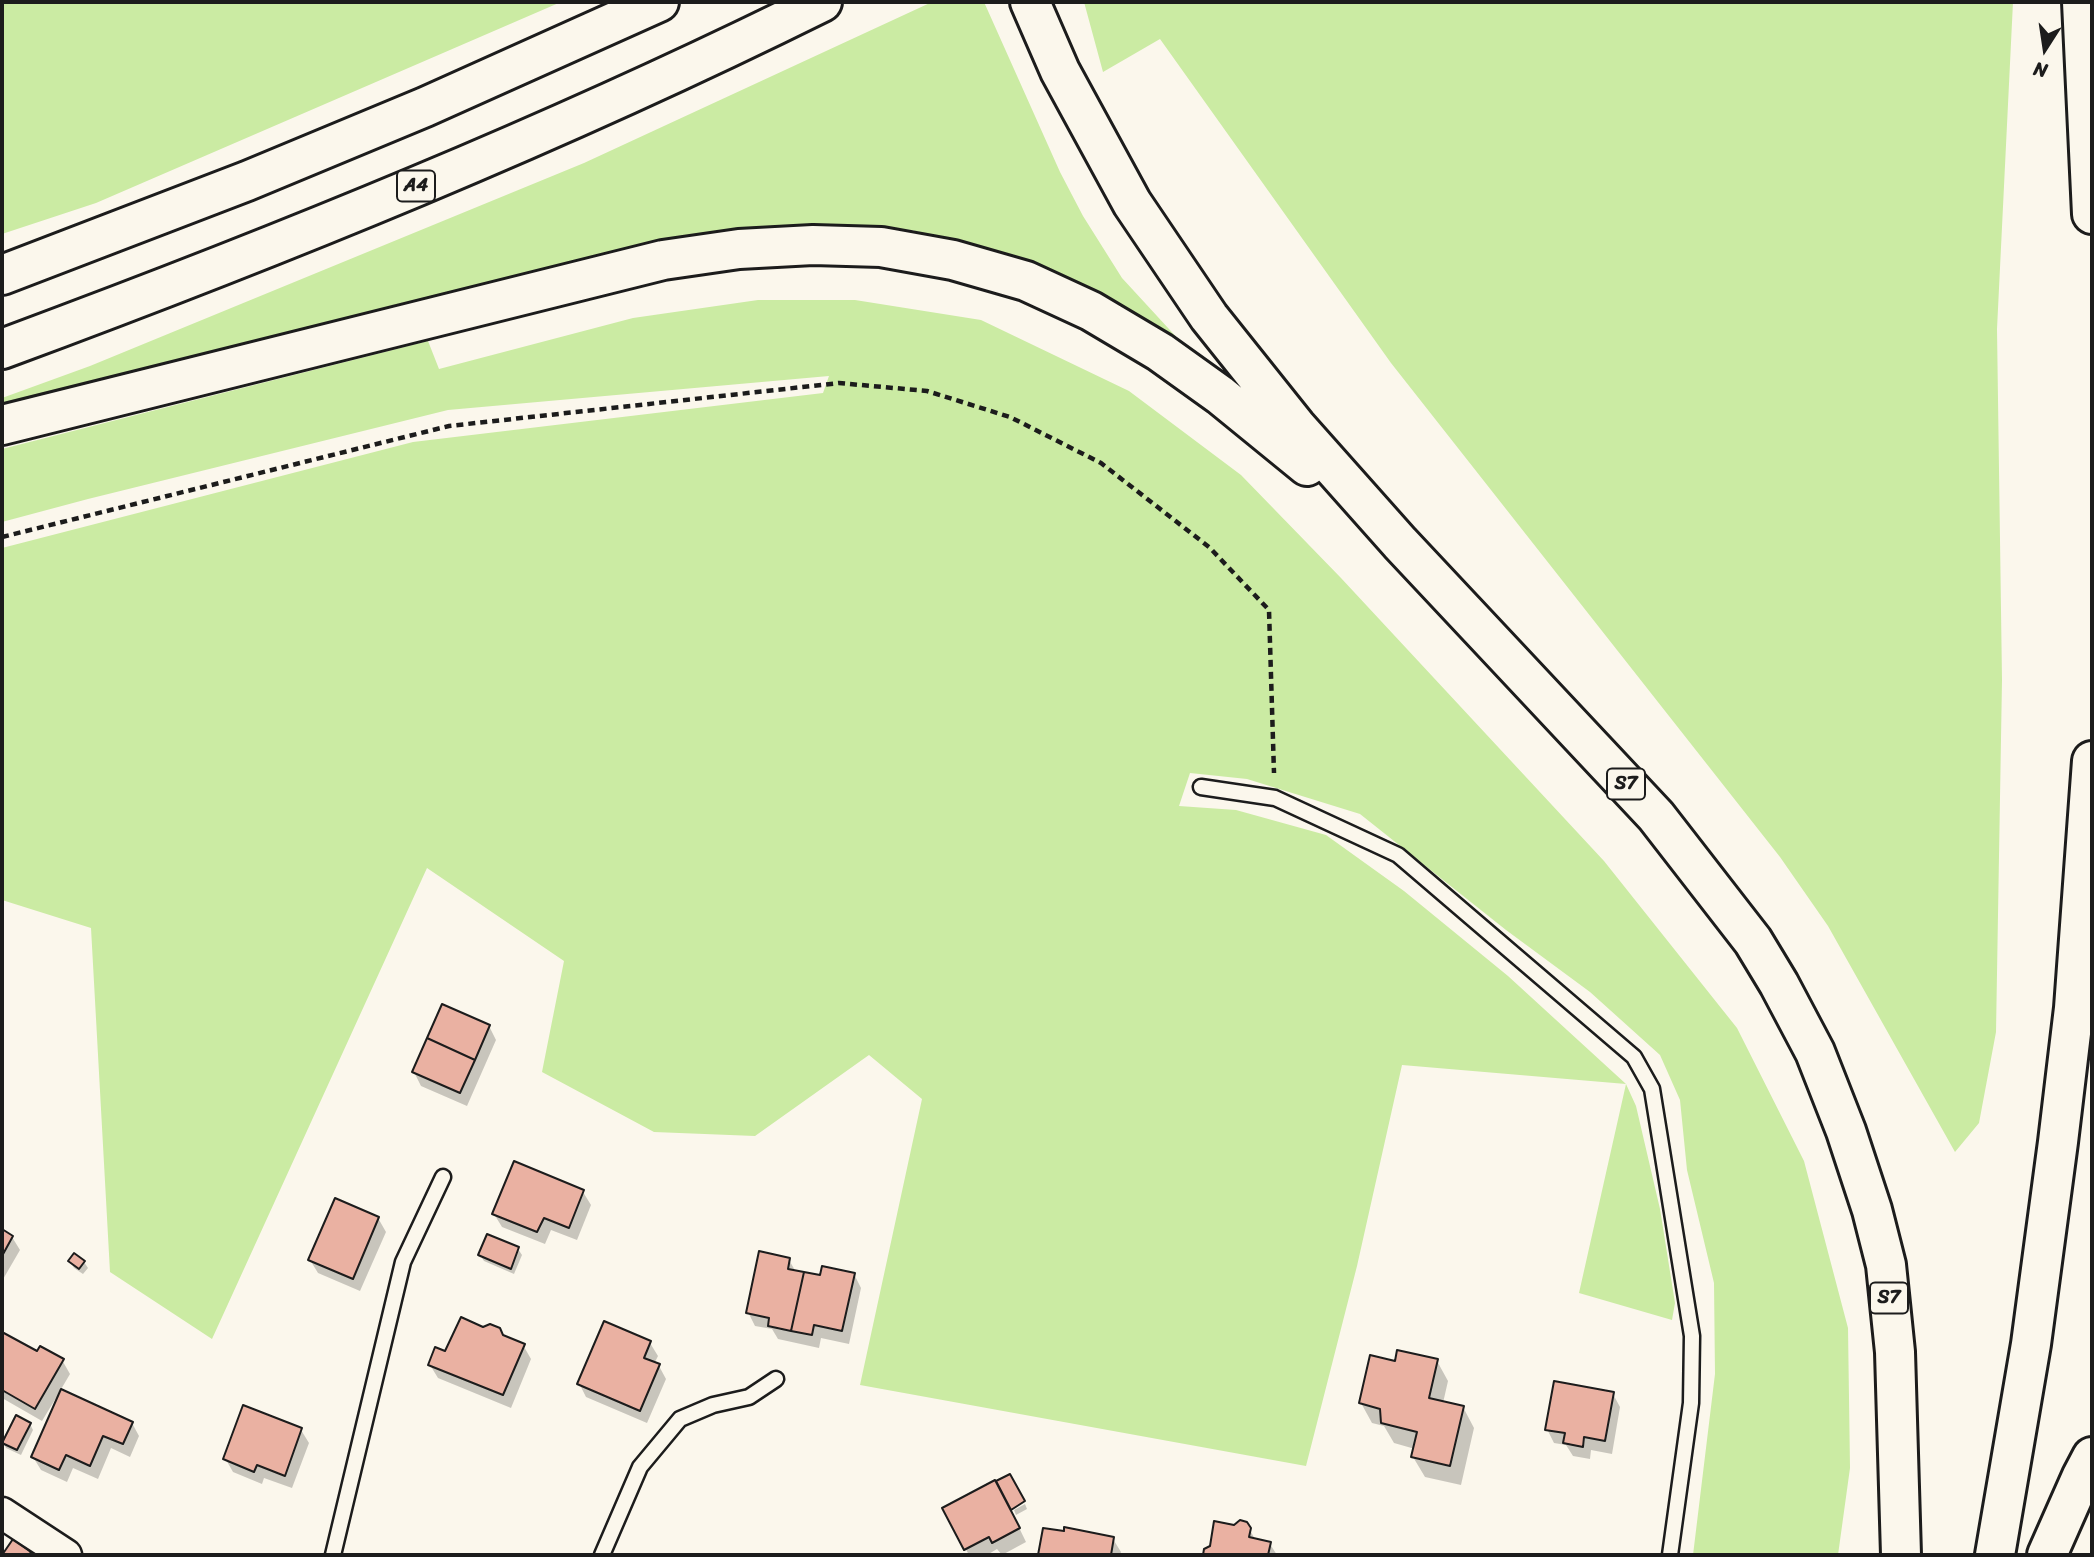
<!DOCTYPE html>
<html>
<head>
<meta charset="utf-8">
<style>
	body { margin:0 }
	#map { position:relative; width:2094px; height:1557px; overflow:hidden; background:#fbf7ec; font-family:Sriracha,sans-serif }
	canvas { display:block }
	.frame { position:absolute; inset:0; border:4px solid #1c1c1c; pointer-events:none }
	.north { position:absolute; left:2010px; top:14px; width:70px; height:70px; -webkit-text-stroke:5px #fbf7ec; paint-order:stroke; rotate:192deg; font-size:19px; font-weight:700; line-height:28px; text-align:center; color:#1c1c1c }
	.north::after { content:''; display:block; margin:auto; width:24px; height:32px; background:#1c1c1c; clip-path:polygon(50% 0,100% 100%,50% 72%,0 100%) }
</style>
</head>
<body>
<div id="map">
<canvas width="2094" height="1557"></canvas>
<div class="frame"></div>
<div class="north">N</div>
</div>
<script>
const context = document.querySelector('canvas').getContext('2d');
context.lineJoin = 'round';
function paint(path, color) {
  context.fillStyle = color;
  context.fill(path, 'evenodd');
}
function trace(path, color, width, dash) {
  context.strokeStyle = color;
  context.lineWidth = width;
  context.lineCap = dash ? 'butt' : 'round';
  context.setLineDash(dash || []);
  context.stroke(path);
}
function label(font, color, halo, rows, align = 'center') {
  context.font = font + ' Sriracha,sans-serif';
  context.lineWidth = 5;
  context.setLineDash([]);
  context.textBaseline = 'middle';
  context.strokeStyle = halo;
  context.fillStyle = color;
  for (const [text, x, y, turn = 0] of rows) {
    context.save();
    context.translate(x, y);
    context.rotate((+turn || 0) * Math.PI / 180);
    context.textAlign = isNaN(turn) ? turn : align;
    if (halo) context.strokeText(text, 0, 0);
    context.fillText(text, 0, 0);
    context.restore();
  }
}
paint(new Path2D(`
	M2,2H561L96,203L2,234Z
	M932,2H984L1060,172L1083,216L1122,278L1192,354L1143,318L1097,292L1006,253L911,230L817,224L685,237L503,279L195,356L2,407V398L90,366L584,163Z
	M1084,2H2013L1997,329L2002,680L1996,1032L1979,1123L1955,1152L1828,926L1780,857L1391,363L1160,39L1103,72Z
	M758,300H855L981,320L1129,391L1241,475L1341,578L1604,861L1737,1028L1804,1161L1848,1328L1850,1468L1838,1555H1693L1715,1374L1714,1283L1687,1170L1680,1100L1660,1055L1590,992L1506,930L1360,814L1247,779L1190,773L1179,806L1236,810L1326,835L1404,891L1508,976L1626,1084L1636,1106L1660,1209L1675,1303L1672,1320L1579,1293L1626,1084L1402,1065L1357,1266L1306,1466L860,1385L922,1099L869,1055L755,1136L654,1132L542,1072L564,961L427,868L212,1339L110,1272L91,928L2,900V548L413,442L823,393L829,376L448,410L88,499L2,522V449L428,341L439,369L633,318Z`), '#cbeba3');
paint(new Path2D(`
	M489,1026L496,1040L467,1106L421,1086L414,1072Z
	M583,1192L591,1205L577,1240L551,1230L545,1244L502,1227L494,1214Z
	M378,1218L386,1232L360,1291L318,1273L310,1260Z
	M2,1231L12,1237L20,1250L2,1281Z
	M518,1249L522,1255L514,1274L484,1261L480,1255Z
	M789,1260L796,1272L821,1277L854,1274L861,1288L849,1344L821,1338L819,1348L778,1339L772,1329L755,1326L748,1312Z
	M70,1261L84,1262L88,1268L83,1274L74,1268Z
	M2,1334L38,1354L62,1360L70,1374L60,1391L132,1423L139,1436L130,1457L111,1448L98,1479L73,1468L67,1482L41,1470L33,1457L61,1395L59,1393L42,1421L2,1398Z
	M503,1337L523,1345L531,1359L511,1408L438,1378L430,1365L446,1353Z
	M650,1343L658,1356L654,1364L659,1366L666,1379L647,1423L586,1397L579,1383Z
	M1437,1361L1448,1381L1443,1403L1463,1407L1474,1428L1461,1485L1425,1477L1413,1457L1415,1449L1394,1443L1384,1426L1372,1423L1361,1403L1396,1363Z
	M1613,1394L1620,1407L1612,1454L1591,1450L1590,1459L1573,1456L1566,1445L1554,1443L1547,1429Z
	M30,1424L33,1430L21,1455L6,1448L3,1442Z
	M301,1430L309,1443L292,1488L264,1478L262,1484L233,1472L225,1458Z
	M1010,1476L1023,1501L1010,1509L1026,1542L1002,1555L997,1549L987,1555H969L944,1509Z
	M1025,1504L1027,1509L1016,1515L1014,1510Z
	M1246,1523L1256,1541L1270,1544L1277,1555H1205V1550L1234,1527Z
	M1045,1530L1113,1539L1121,1552L1120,1555H1040Z`), '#0003');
const building = new Path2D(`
	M442,1004L490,1025L475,1060L427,1038Z
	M427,1038L475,1060L460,1093L412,1072Z
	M514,1161L584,1190L569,1228L544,1218L537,1232L492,1214Z
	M335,1198L379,1217L353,1279L308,1260Z
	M2,1229L13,1236L2,1256Z
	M487,1234L519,1247L511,1269L478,1255Z
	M759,1251L790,1258L788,1269L804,1272L791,1331L768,1326L769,1318L746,1313Z
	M74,1253L85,1261L79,1269L68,1261Z
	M822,1266L855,1273L842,1331L814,1325L812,1335L791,1331L804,1272L820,1275Z
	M461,1317L483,1327L490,1324L500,1328L503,1335L525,1344L503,1395L428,1365L435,1347L445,1351Z
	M604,1321L651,1341L644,1358L660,1364L640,1411L577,1384Z
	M2,1332L37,1351L40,1346L64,1359L35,1409L2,1390Z
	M1397,1350L1438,1359L1429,1398L1464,1406L1450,1466L1411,1457L1417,1432L1381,1423L1380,1409L1359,1403L1370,1355L1395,1361Z
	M1554,1381L1614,1392L1605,1441L1584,1437L1583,1447L1563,1443L1565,1433L1545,1430Z
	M61,1389L133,1422L123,1444L103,1436L90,1466L66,1455L59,1470L31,1457Z
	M243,1405L302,1428L285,1476L257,1465L254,1472L223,1459Z
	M16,1415L31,1423L17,1450L2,1443Z
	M1010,1474L1025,1501L1011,1510L996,1481Z
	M995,1480L1020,1528L992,1543L989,1537L964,1550L942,1508Z
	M1240,1520L1247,1522L1251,1528L1249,1537L1271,1542L1268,1555H1203L1204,1549L1210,1546L1214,1521L1234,1525Z
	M1064,1527L1114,1537L1111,1555H1038L1043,1528L1064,1531Z
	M13,1539L31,1552L29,1555H2Z`);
paint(building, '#eab1a2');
trace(building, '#1c1c1c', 2);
const service = new Path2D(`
	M1201,787L1275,798L1398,855L1634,1057L1652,1089L1692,1336L1691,1403L1670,1555
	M333,1555L403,1262L443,1177
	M602,1555L640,1467L680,1419L713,1405L749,1397L776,1379`);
const minor = new Path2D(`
	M2,1513L66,1555`);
const motorway = new Path2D(`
	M1030,2L1060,71L1132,203L1209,317L1296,426L1400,543L1656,816L1753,941L1779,984L1815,1052L1846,1131L1872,1210L1886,1265L1895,1352L1901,1555
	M2082,2L2092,214
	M2,275L247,181L425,107L659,2
	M2,349C280,246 556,134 822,2
	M2,425L663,260L739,249L813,245L881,247L953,260L1026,281L1091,311L1160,352L1220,395L1307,466
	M1995,1555L2031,1344L2058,1142L2074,1008L2092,761
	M2047,1555L2082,1476L2092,1457`);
trace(service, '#1c1c1c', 19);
trace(minor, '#1c1c1c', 35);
trace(motorway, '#1c1c1c', 44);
trace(new Path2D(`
	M2,537L449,426L839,383L927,391L1010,417L1101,463L1209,547L1269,610L1274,773`), '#1c1c1c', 4.5, [7, 5]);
trace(service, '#fbf7ec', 14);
trace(minor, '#fbf7ec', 30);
trace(motorway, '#fbf7ec', 38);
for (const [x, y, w] of [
	[416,186,38],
	[1626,784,38],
	[1889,1298,38]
]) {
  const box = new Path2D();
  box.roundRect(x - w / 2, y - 15.5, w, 31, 5);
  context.fillStyle = '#fbf7ec';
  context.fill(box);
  trace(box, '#1c1c1c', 2);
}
label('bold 19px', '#1c1c1c', null, [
	["A4",416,186],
	["S7",1626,784],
	["S7",1889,1298]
]);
</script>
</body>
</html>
